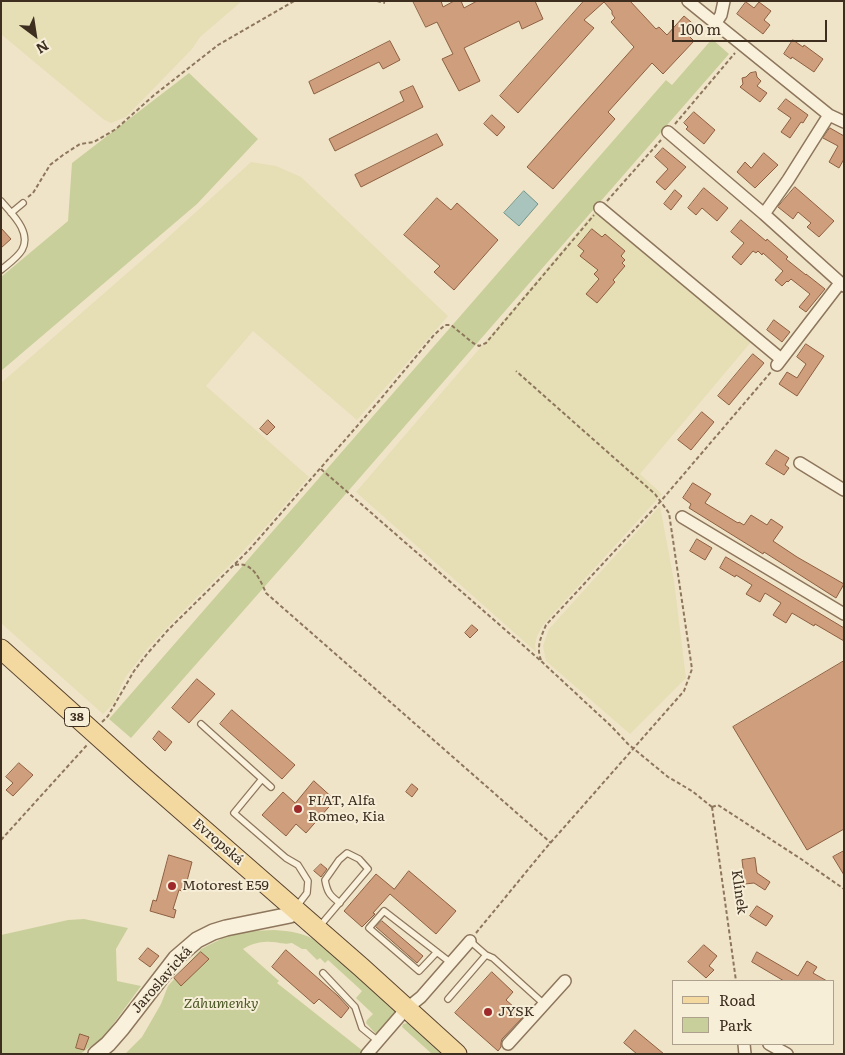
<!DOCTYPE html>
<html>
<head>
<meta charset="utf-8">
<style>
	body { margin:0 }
	#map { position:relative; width:845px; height:1055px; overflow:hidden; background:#f0e4c8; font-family:Literata,serif }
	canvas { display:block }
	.frame { position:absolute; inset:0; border:2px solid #3d2e20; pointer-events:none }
	.legend { position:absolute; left:672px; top:980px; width:162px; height:65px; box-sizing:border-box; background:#f7eed8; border:1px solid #ada18e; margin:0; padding:6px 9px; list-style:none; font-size:15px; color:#3d2e20 }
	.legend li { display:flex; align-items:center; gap:10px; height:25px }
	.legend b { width:25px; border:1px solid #ada18e }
	.north { position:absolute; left:10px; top:10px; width:50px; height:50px; -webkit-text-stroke:4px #f7eed8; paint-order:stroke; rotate:149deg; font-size:14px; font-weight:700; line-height:20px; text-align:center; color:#3d2e20 }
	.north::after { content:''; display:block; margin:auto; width:18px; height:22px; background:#3d2e20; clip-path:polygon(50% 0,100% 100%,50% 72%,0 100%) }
	.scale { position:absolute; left:672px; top:20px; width:155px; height:22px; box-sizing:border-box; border:2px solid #3d2e20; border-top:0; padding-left:6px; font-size:15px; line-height:18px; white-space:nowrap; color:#3d2e20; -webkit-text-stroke:4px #f7eed8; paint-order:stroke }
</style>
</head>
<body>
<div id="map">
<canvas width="845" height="1055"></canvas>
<div class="frame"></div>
<ul class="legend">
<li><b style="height:6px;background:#f3d9a0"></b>Road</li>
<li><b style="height:14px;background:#c9cf9b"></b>Park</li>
</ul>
<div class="north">N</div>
<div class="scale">100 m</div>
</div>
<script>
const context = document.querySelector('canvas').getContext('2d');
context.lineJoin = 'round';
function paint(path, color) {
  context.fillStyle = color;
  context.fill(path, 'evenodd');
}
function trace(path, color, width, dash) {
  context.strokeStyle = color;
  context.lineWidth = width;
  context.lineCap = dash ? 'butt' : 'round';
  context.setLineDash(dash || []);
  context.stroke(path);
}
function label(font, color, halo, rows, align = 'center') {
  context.font = font + ' Literata,serif';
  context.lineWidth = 4;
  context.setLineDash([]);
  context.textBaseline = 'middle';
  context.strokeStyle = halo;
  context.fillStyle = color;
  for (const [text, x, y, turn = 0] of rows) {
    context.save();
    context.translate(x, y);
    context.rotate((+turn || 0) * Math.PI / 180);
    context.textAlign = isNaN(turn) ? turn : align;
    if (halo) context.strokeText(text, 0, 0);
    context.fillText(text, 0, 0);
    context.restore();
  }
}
paint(new Path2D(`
	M1,1H242L200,37L192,49L126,117L111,123L103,119L2,35H1Z
	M251,162L276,166L301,177L448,316L357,420L253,331L206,386L309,477L270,522L231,564L177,617L148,648L127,675L122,684L114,703L103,714L1,623V383L164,241Z
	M597,208L751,342L640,474L662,494L543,625L537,636L535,645L536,652L356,492L480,348Z
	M660,506L674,581L686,678L630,734L546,661L543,646L549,629Z`), '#e6deb5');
paint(new Path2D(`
	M712,39L729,54L296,551L131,738L109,719L666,80L672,85Z
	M189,73L258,139L197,204L1,371V277L68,221L72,163Z
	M84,919L128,928L116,949L117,981L141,986L103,1038L80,1054H1V935L68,920Z
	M274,930C290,931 305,933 318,942L396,1012V1014L378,1034L375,1033L366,1023L367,1020L373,1014L356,998L362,991L328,960L325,963L320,958L317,960L306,949H302L292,943C282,945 280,942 271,942C261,941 251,944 243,949L279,981L277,983L363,1051L360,1054H125L142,1037L161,1004L168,986L201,949L221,939L220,937L251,931Z
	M407,1023L411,1024L445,1054H432L402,1027L403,1024Z`), '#c9cf9b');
const water = new Path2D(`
	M524,191L538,204L519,226L504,213Z`);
paint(water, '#a9c4bc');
trace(water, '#6f938a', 1);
const building = new Path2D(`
	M413,1H441L443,7L454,1H461L464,8L477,1H535L543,19L522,29L519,21L464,48L480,81L459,91L442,59L453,54L437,22L426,27Z
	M584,1H630L656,29L659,27L667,35L684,16L698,28L690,37L694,41L663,74L652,63L608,112L615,119L553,189L527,167L634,47L611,22L615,18L612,14V11L604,2L584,20L594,28L518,113L500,96Z
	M746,2L754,8L759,2L771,11L764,20L770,25L763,34L737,14Z
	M793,40L803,47L804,45L823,59L814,72L792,57L791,59L784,54Z
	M390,41L400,60L383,69L379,62L314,94L309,82Z
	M756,72L757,77L761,81L757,86L767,93L760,102L740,87L743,84L742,78L746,77L750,73Z
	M413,86L423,107L335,151L329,139L404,101L400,92Z
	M786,99L808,115L803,123L801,122L790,138L781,132L791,118L778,109Z
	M694,112L715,130L704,144L686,129L688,127L684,123Z
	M492,115L505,127L497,136L484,124Z
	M830,128L844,136V159L839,168L829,162L838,146L823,138Z
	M437,134L443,145L361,187L355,175Z
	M663,148L686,167L665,190L656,182L668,169L655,157Z
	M764,153L778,165L755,188L737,172L745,162L751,168Z
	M795,187L834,221L819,237L807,227L811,223L798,212L793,219L778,207Z
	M704,188L728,208L717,221L702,208L696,215L688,208Z
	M675,190L682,196L671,210L664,204Z
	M437,198L451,210L457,203L498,240L454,290L434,272L440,266L404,235Z
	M741,220L766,241L767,239L775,246L788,257L786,259L806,275V274L825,289L806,312L799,307L810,294L791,279L788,282L787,281L782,286L775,280L783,271L763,253L762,255L758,251L756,253L753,251L741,265L732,257L744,243L731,232Z
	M1,228L11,239L1,248Z
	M592,229L602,237L605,234L625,251L621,256L625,260L622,263L625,266L613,280L615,282L597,303L586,294L599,279L594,274L598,270L580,256L584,251L578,246Z
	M774,320L790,332L782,342L767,330Z
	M806,344L824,356L797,396L779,384L787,372L797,378L806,364L797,357Z
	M753,354L764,363L729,405L718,396Z
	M702,412L714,422L691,450L678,440Z
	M268,420L275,427L267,435L260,429Z
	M776,450L789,458L785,465L789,468L784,475L766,464Z
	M693,483L711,494L705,503L738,523L739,522L744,525L751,515L767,525L771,519L783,527L773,541L797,557L844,584L836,598L764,552L763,554L689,508L691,504L683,498Z
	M697,539L712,548L705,560L690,551Z
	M726,557L844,628V641L815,624L814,626L792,613L786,623L773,615L781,603L765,593L760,602L746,594L752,585L736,575L735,577L720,568Z
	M472,625L478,630L470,638L465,633Z
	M844,661V829L807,850L733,727Z
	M197,679L215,694L189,723L172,708Z
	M232,710L295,765L282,779L220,724Z
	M159,731L172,742L165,751L153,739Z
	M19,763L33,775L13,796L6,790L13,783L6,777Z
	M314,781L335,800L306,833L296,824L286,836L262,815L283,792L295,803Z
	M412,784L418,789L412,797L406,792Z
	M844,851V875L833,857Z
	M169,855L192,862L187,881L190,885L182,888V891L179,890L173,909L176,910L174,918L150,911L153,900L156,901Z
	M755,858L757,873L770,882L765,890L754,883L745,884L742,860Z
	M321,864L327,869L321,877L314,871Z
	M409,871L456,911L436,934L390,894L373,913L375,914L362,927L344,911L376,874L394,889Z
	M757,906L773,916L766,926L750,916Z
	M382,921L423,956L417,963L376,927Z
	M704,945L717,956L709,966L714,970L706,978L688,962Z
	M148,948L159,956L150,967L139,959Z
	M286,950L338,996L349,1008L341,1018L319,999L314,1004L272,967Z
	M201,952L209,959L181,986L174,978Z
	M757,952L798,976L807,961L817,967L813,973L827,981H784L752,962Z
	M492,972L513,992L506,1000L524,1016L502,1039L501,1043V1047L498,1051L455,1013Z
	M635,1030L664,1054H637L624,1043Z
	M80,1034L89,1037L84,1050L76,1048Z`);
paint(building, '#cf9f7d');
trace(building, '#8d5f41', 1);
const service = new Path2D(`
	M1,201C12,214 32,232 22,250C17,258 8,264 1,270
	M11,213L23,203
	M201,724L271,787
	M262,779L234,813L286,858L298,865L308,881L307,893L297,906
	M319,927L368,869L359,859L347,853L339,860L325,880C327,892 330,896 340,903
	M437,952L419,971L369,928L384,911L451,963
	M486,955L493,958L544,1004
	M323,973L355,1007L362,1028L378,1041
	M448,999L486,955L470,941`);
const minor = new Path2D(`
	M688,1L829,115L844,122
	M715,24L721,15L724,1
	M829,115L788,180L764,214L844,286
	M668,132L764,214
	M600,208L781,359
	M777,365L840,283
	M800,463L844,490
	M682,517L844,614
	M508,1044L565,981
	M744,1044L745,1054
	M769,1044L787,1054
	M367,1054L406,1009L421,997L470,941`);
const tertiary = new Path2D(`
	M96,1054L108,1044L122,1028L176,958L197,940L213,932L226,928L290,915L295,908`);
const primary = new Path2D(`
	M1,649L140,774L361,967L457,1054`);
trace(service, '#8d765c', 8);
trace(minor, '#8d765c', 14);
trace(tertiary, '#8d765c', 18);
trace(primary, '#5b4430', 21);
trace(new Path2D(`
	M377,1L385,3
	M675,124L735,53
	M28,197L33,193L50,165L63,155L80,144L94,142L116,129L153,96L218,45L294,1
	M607,201L661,140
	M321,469L541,661L611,726L628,744L668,777L692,791L712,807
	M235,565C252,561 260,579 266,593L551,843
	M541,660C536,647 541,637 546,625L660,502L771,372
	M102,722L108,716L134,671L147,654L168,630L249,550L379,401L434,335L445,325H451L473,343L479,346L486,343L594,215
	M712,807L736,981
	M712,807L718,805L801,859L844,889
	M1,840L87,745
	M476,933L545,849L684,691L692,669L669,513L655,494L516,371`), '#8d765c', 2, [4, 2.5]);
trace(service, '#faf1dc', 5.5);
trace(minor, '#faf1dc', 11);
trace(tertiary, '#faf1dc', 15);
trace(primary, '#f3d9a0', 19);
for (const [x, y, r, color] of [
	[298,809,5,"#9e2a2b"],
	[172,886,5,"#9e2a2b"],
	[488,1012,5,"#9e2a2b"]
]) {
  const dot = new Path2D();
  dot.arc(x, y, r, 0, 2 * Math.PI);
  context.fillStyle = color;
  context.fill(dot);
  trace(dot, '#f7eed8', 2);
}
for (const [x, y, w] of [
	[77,717,25]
]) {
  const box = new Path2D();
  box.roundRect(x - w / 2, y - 9.5, w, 19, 4);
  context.fillStyle = '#f7eed8';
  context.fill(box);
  trace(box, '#3d2e20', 1);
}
label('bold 12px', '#3d2e20', null, [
	["38",77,717]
]);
label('14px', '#3d2e20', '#f7eed8', [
	["FIAT, Alfa",308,801],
	["Romeo, Kia",308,817],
	["Motorest E59",182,886],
	["JYSK",498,1012]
], 'left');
label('14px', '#3d2e20', '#f7eed8', [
	["Evropská",218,842,41],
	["Klínek",739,892,82],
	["Jaroslavická",162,980,-49]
]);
label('italic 14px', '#4d5a26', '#f7eed8', [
	["Záhumenky",221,1004]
]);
</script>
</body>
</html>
